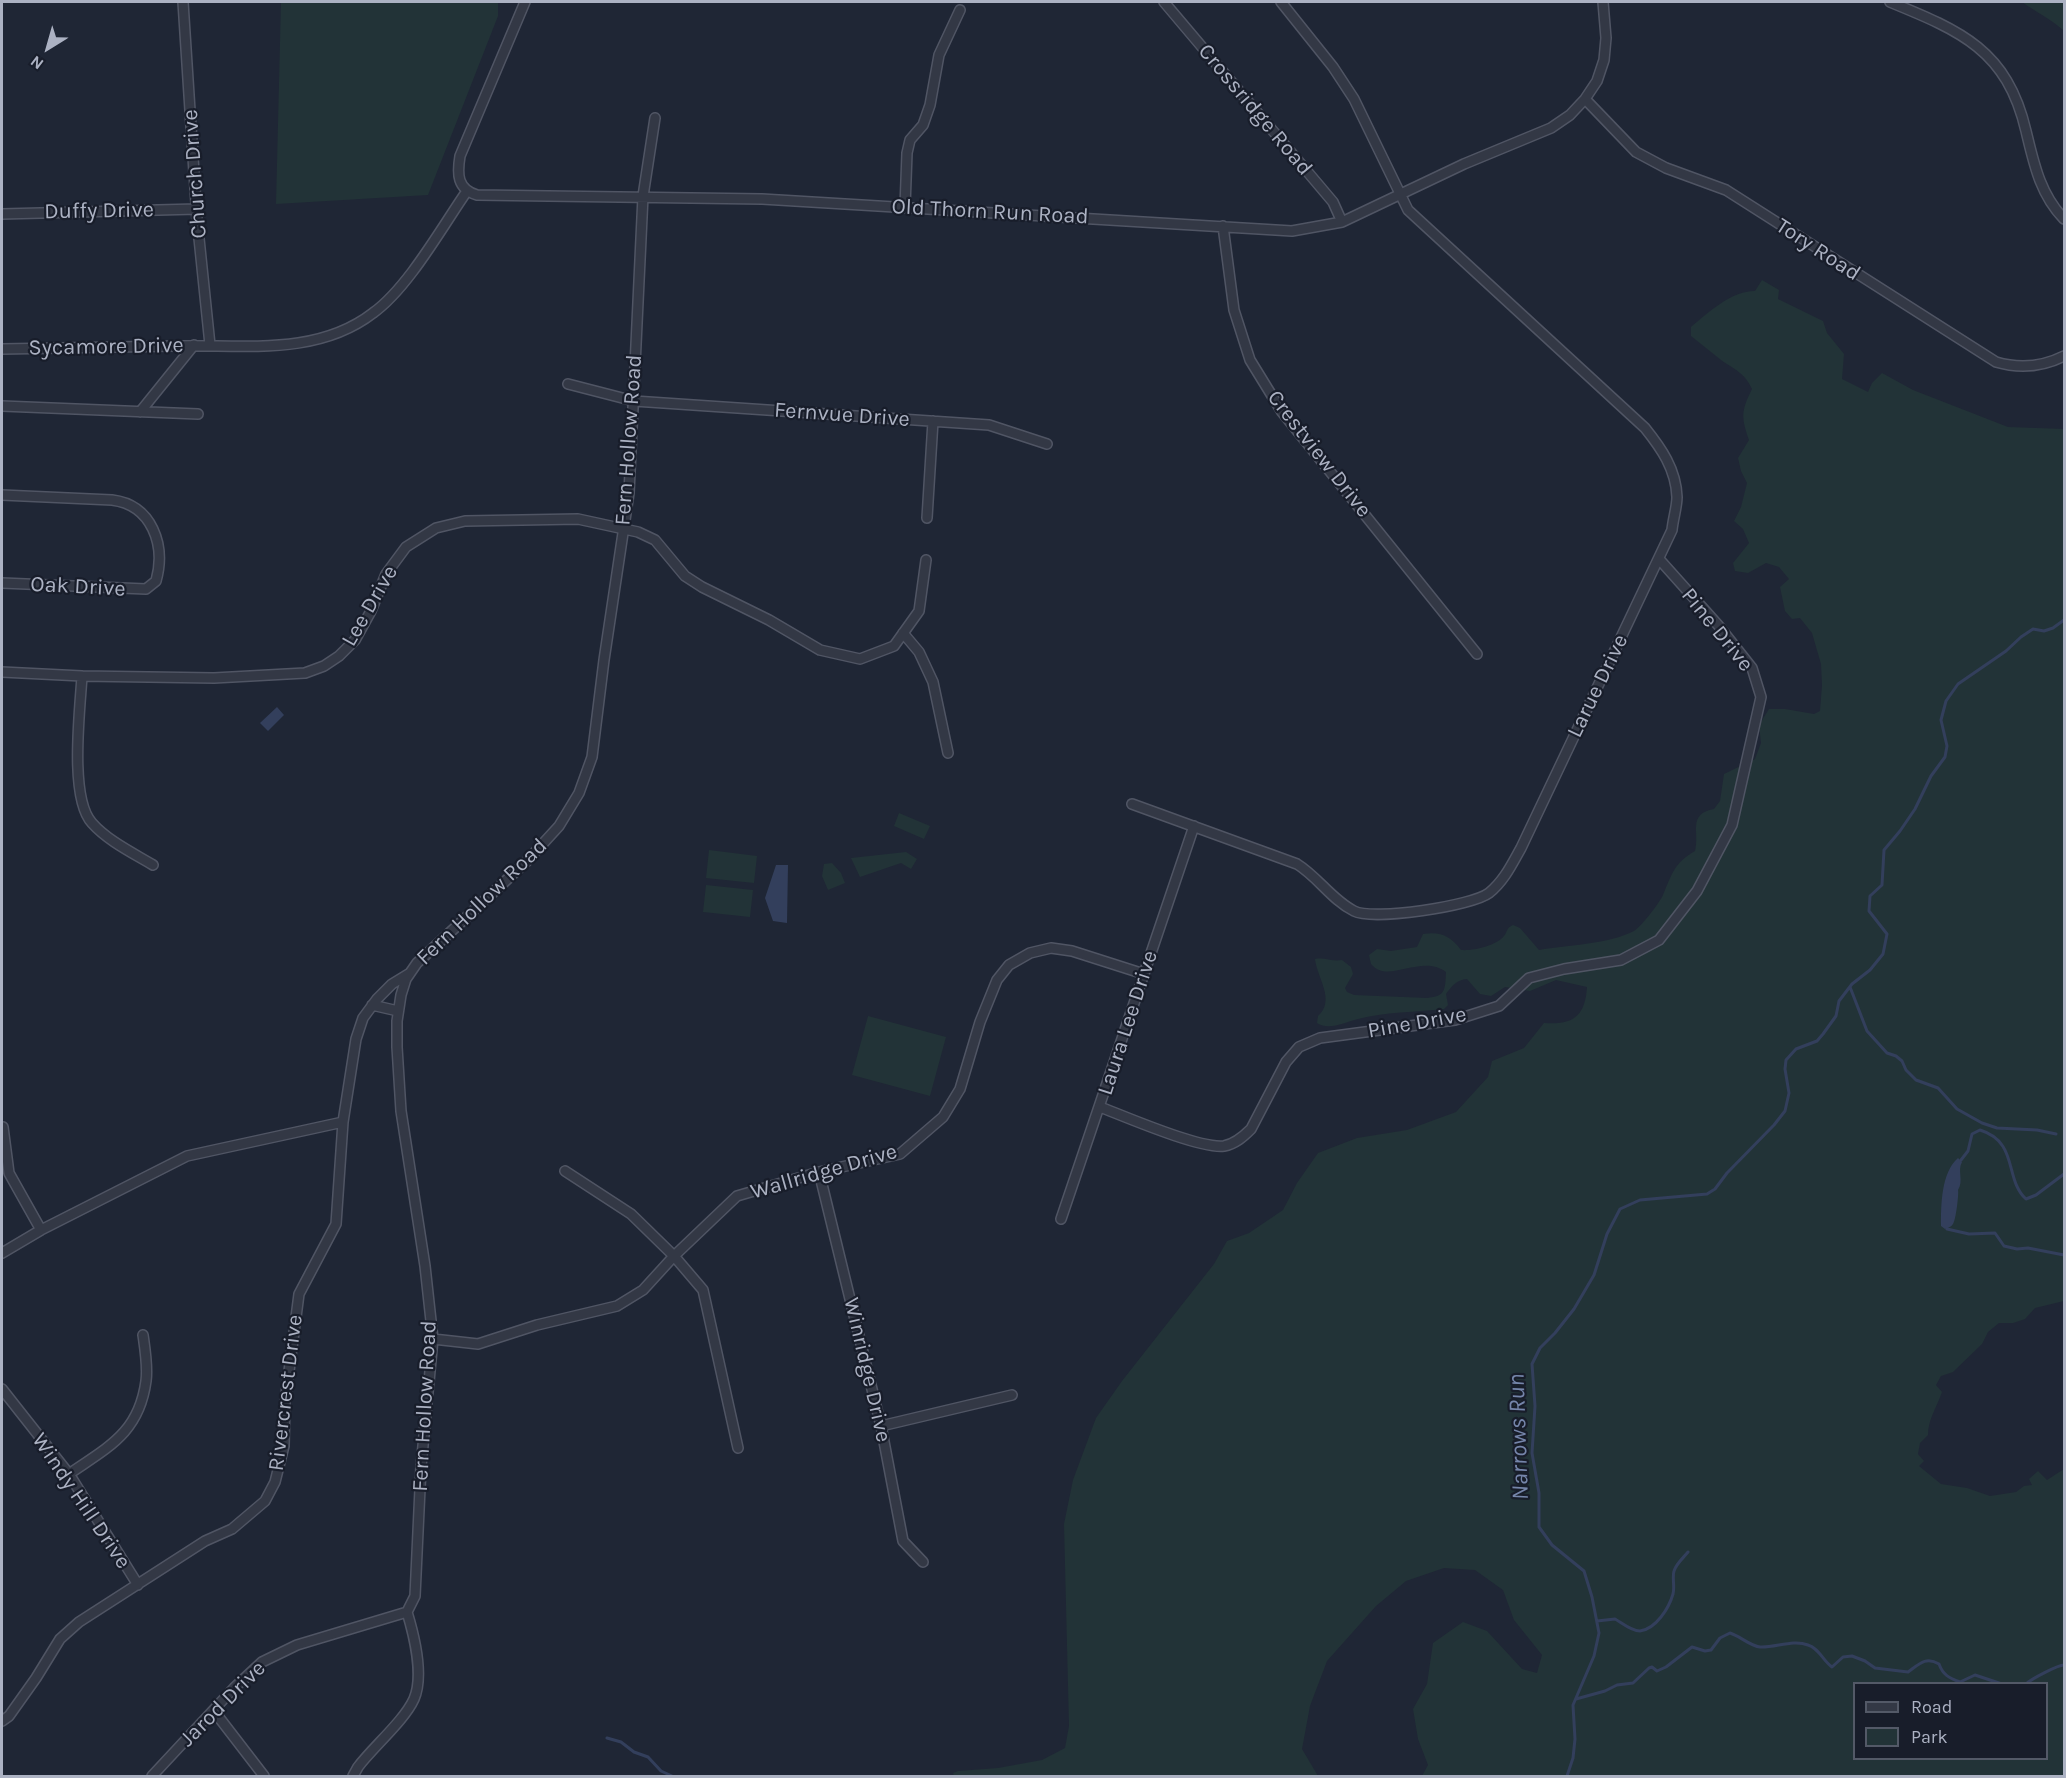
<!DOCTYPE html>
<html>
<head>
<meta charset="utf-8">
<style>
	body { margin:0 }
	#map { position:relative; width:2066px; height:1778px; overflow:hidden; background:#1f2635; font-family:Karla,sans-serif }
	canvas { display:block }
	.frame { position:absolute; inset:0; border:3px solid #acb2c3; pointer-events:none }
	.legend { position:absolute; left:1853px; top:1682px; width:195px; height:78px; box-sizing:border-box; background:#181d2a; border:2px solid #535967; margin:0; padding:8px 10px; list-style:none; font-size:18px; color:#acb2c3 }
	.legend li { display:flex; align-items:center; gap:12px; height:30px }
	.legend b { width:30px; border:2px solid #535967 }
	.north { position:absolute; left:18px; top:18px; width:60px; height:60px; -webkit-text-stroke:4px #181d2a; paint-order:stroke; rotate:217deg; font-size:16px; font-weight:700; line-height:24px; text-align:center; color:#acb2c3 }
	.north::after { content:''; display:block; margin:auto; width:21px; height:27px; background:#acb2c3; clip-path:polygon(50% 0,100% 100%,50% 72%,0 100%) }
</style>
</head>
<body>
<div id="map">
<canvas width="2066" height="1778"></canvas>
<div class="frame"></div>
<ul class="legend">
<li><b style="height:8px;background:#333845"></b>Road</li>
<li><b style="height:16px;background:#223337"></b>Park</li>
</ul>
<div class="north">N</div>
</div>
<script>
const context = document.querySelector('canvas').getContext('2d');
context.lineJoin = 'round';
function paint(path, color) {
  context.fillStyle = color;
  context.fill(path, 'evenodd');
}
function trace(path, color, width, dash) {
  context.strokeStyle = color;
  context.lineWidth = width;
  context.lineCap = dash ? 'butt' : 'round';
  context.setLineDash(dash || []);
  context.stroke(path);
}
function label(font, color, halo, rows, align = 'center') {
  context.font = font + ' Karla,sans-serif';
  context.lineWidth = 4.5;
  context.setLineDash([]);
  context.textBaseline = 'middle';
  context.strokeStyle = halo;
  context.fillStyle = color;
  for (const [text, x, y, turn = 0] of rows) {
    context.save();
    context.translate(x, y);
    context.rotate((+turn || 0) * Math.PI / 180);
    context.textAlign = isNaN(turn) ? turn : align;
    if (halo) context.strokeText(text, 0, 0);
    context.fillText(text, 0, 0);
    context.restore();
  }
}
paint(new Path2D(`
	M281,2H498V16L428,195L276,204Z
	M2022,2H2064V31C2051,19 2036,12 2022,2Z
	M1762,280L1779,290L1778,299L1823,321L1827,333L1844,354L1842,379L1868,392L1872,383L1882,373L1913,390L2008,427L2064,429V1301L2035,1308L2025,1319L2013,1323H1999L1988,1332L1982,1344L1953,1372L1941,1376L1936,1385L1942,1392C1937,1407 1928,1419 1928,1435L1920,1443L1918,1454L1924,1461L1919,1466L1941,1484L1967,1488L1990,1496L2016,1492L2024,1486L2032,1485L2029,1479L2038,1471L2047,1480L2064,1469V1776H1422L1428,1765L1418,1739L1413,1709L1427,1684L1433,1643L1463,1622L1487,1631L1522,1669L1537,1673L1542,1655L1514,1620L1503,1590L1475,1570L1444,1568L1406,1581L1376,1606L1327,1661L1310,1706L1302,1749L1318,1776H954L953,1773L958,1771L998,1768L1042,1760L1065,1748L1069,1726L1064,1524L1073,1480L1096,1418L1122,1381L1214,1264L1227,1241L1249,1233L1283,1210L1297,1183L1318,1153L1357,1138L1407,1130L1456,1112L1488,1077L1492,1061L1524,1048L1544,1023C1574,1025 1585,1016 1587,987L1556,980L1530,991L1505,987L1491,996L1480,994L1467,979C1456,980 1452,986 1446,994L1448,1005L1444,1009C1418,1012 1383,1012 1358,1019C1345,1022 1329,1031 1317,1023L1318,1016C1336,1000 1317,978 1315,959C1325,957 1332,962 1342,960L1351,967L1353,974L1345,988L1347,992L1354,995L1427,998C1446,996 1445,990 1446,972C1424,956 1397,977 1379,970C1376,969 1373,966 1371,964L1369,955L1377,949L1391,951L1417,947L1423,934C1440,931 1451,936 1461,950C1473,951 1496,946 1504,936C1508,931 1506,928 1513,925L1520,928L1539,950C1568,945 1609,944 1634,931C1641,927 1660,902 1663,895C1672,874 1674,863 1695,851C1700,832 1687,814 1714,809L1720,801L1724,774L1755,759L1761,743L1759,725L1769,709H1785L1814,714L1820,711L1822,685L1821,664L1812,633L1800,618L1792,619L1785,611L1780,587L1789,579L1779,567L1766,563L1748,573L1735,571L1733,563L1749,543L1743,529L1734,521L1741,507L1747,483L1741,471L1738,458L1749,440C1741,417 1741,411 1752,389C1745,373 1734,369 1721,360C1711,352 1701,344 1691,336V327C1709,312 1731,291 1755,291ZM1854,1684H2046V1758H1854Z
	M899,813L930,826L924,839L894,826Z
	M709,850L757,856L754,883L706,878Z
	M906,852L917,859L911,869L901,863L860,877L851,858Z
	M832,863L841,873L845,883L828,890L822,876L824,864Z
	M706,885L753,890L750,917L703,912Z
	M868,1016L946,1037L930,1096L852,1075Z`), '#223337');
paint(new Path2D(`
	M277,707L284,715L268,731L260,723Z
	M776,865H788L787,923L773,921L765,898Z
	M1958,1158L1962,1162C1957,1170 1964,1181 1958,1190C1959,1193 1956,1220 1953,1224C1951,1227 1948,1228 1945,1229L1941,1226C1941,1205 1941,1173 1958,1158Z`), '#333f5c');
trace(new Path2D(`
	M1850,987L1867,1031L1887,1053L1896,1056L1902,1061L1906,1070L1916,1080L1938,1088L1957,1109L1982,1123L1997,1128L2037,1130L2056,1134
	M1961,1160L1968,1151L1972,1134L1980,1130C2019,1142 2004,1179 2026,1199L2036,1195L2064,1174
	M1947,1229L1969,1234L1995,1233L2004,1246L2017,1249L2028,1248L2064,1255
	M1597,1621L1615,1619C1622,1623 1631,1631 1640,1631C1656,1629 1669,1608 1673,1594C1675,1587 1672,1577 1674,1571C1676,1564 1684,1557 1688,1552
	M2026,1684C2031,1679 2058,1665 2064,1665
	M1576,1699L1605,1691L1617,1685L1633,1683L1649,1668L1652,1667L1657,1671L1666,1667L1692,1647L1705,1651L1711,1650L1720,1638L1730,1633C1740,1636 1750,1646 1760,1647C1775,1648 1793,1639 1808,1645C1819,1648 1823,1661 1832,1667L1843,1657L1852,1656L1865,1661L1875,1668L1908,1672C1919,1664 1926,1656 1939,1664C1943,1675 1949,1678 1960,1682L1975,1675L2002,1684
	M607,1738L621,1742L634,1752L648,1757L661,1771L672,1776
	M1567,1776L1573,1758L1575,1739L1573,1705L1594,1656L1599,1633L1592,1597L1584,1571L1552,1545L1539,1527V1493L1532,1453L1535,1406L1532,1364L1540,1348L1555,1333L1574,1309L1594,1275L1607,1234L1620,1209L1640,1200L1707,1194L1715,1189L1727,1173L1774,1125L1785,1111L1789,1093L1785,1069L1786,1060L1796,1049L1817,1041L1823,1034L1836,1016L1839,1001L1852,984L1870,970L1883,954L1887,934L1869,911L1870,896L1882,885L1884,850L1900,831L1915,809L1931,776L1945,757L1947,746L1941,720L1946,701L1958,684L2006,651L2021,637L2033,629L2044,631L2053,628L2064,620`), '#333f5c', 3);
const minor = new Path2D(`
	M183,2L197,219L210,345
	M525,2L460,156C457,174 457,189 477,195L762,199L1292,231L1342,222L1464,164L1551,128L1570,115L1585,99L1597,81L1604,60L1606,38L1603,2
	M1164,2L1333,202L1342,222
	M1890,2C1961,31 2007,50 2026,131C2034,164 2040,194 2064,219
	M1585,99L1636,152L1666,168L1726,190L1996,362C2020,369 2042,367 2064,356
	M905,207L907,153L910,140L923,125L930,105L939,55L960,10
	M2,214L197,209
	M1223,226L1234,310L1250,360L1282,412L1477,654
	M2,349C59,348 117,347 175,346C241,344 316,357 373,313C408,288 442,227 467,191
	M568,384L634,401L989,425L1047,444
	M2,406L198,414
	M140,412L194,345
	M2,495L112,500C152,505 166,545 156,581L146,589L2,583
	M927,518L933,421
	M903,633L919,652L933,682L948,753
	M2,672L82,676L214,678L305,673L324,666L339,656L355,640L371,611L386,574L406,547L436,528L465,521L578,519L638,532L655,540L685,576L702,587L769,620L820,650L860,659L894,646L919,611L926,560
	M82,676C80,710 69,798 92,823C108,841 133,853 153,865
	M1132,804L1297,864C1318,877 1332,900 1354,911C1373,921 1472,906 1489,893C1504,881 1512,864 1521,848L1672,530C1673,519 1677,507 1677,497C1676,469 1661,448 1645,428L1408,210L1354,99L1333,67L1281,2
	M372,1005L398,1011
	M1100,1107C1126,1117 1200,1149 1224,1146C1235,1144 1243,1137 1251,1129L1286,1062L1299,1047L1320,1038L1455,1020L1499,1006L1529,978L1564,969L1621,960L1659,940L1697,891L1732,825L1761,697L1752,668L1718,625L1659,559
	M3,1127L9,1173L41,1230
	M565,1171L631,1214L674,1256L703,1290L738,1448
	M819,1172L881,1426L903,1541L923,1562
	M1061,1219L1194,826
	M2,1253L41,1230L187,1156L343,1122
	M433,1339L478,1344L537,1325L617,1306L643,1290L674,1256L737,1196L819,1172L900,1154L943,1117L960,1089L980,1022L997,980L1009,965L1030,953L1051,948L1072,951L1144,974
	M2,1389L69,1474L138,1585
	M881,1426L1012,1395
	M69,1474C108,1447 139,1433 146,1381C148,1367 145,1349 143,1335
	M214,1711L264,1776
	M2,1721L9,1716L36,1678L60,1639L79,1622L205,1541L232,1529L265,1501L275,1482L284,1446L285,1402L299,1294L336,1224L343,1122L356,1039L363,1018L377,999L392,984L410,973
	M152,1776L234,1688L262,1662L297,1645L407,1612
	M353,1776L358,1767C373,1747 404,1721 414,1699C424,1676 414,1635 407,1612L415,1596L421,1467L433,1339L425,1266L401,1111L397,1047V1021L401,995L406,979L417,963L527,861L559,826L579,793L592,757L604,660L629,493L643,196L655,118`);
trace(minor, '#505564', 12);
trace(minor, '#333845', 9);
label('22px', '#acb2c3', '#181d2a', [
	["Crossridge Road",1255,110,50],
	["Church Drive",195,174,-94],
	["Duffy Drive",99,211,-1],
	["Old Thorn Run Road",990,212,3],
	["Tory Road",1818,250,33],
	["Sycamore Drive",106,347,-1],
	["Fernvue Drive",842,415,4],
	["Fern Hollow Road",629,440,-86],
	["Crestview Drive",1319,454,52],
	["Oak Drive",78,587,3],
	["Lee Drive",370,606,-60],
	["Pine Drive",1717,630,51],
	["Larue Drive",1598,686,-64],
	["Fern Hollow Road",482,902,-44],
	["Laura Lee Drive",1128,1023,-72],
	["Pine Drive",1417,1023,-10],
	["Wallridge Drive",824,1172,-16],
	["Winridge Drive",867,1370,77],
	["Rivercrest Drive",286,1393,-83],
	["Fern Hollow Road",425,1406,-87],
	["Windy Hill Drive",81,1501,56],
	["Jarod Drive",223,1704,-45]
]);
label('italic 24px', '#7585aa', '#181d2a', [
	["Narrows Run",1519,1437,-92]
]);
</script>
</body>
</html>
